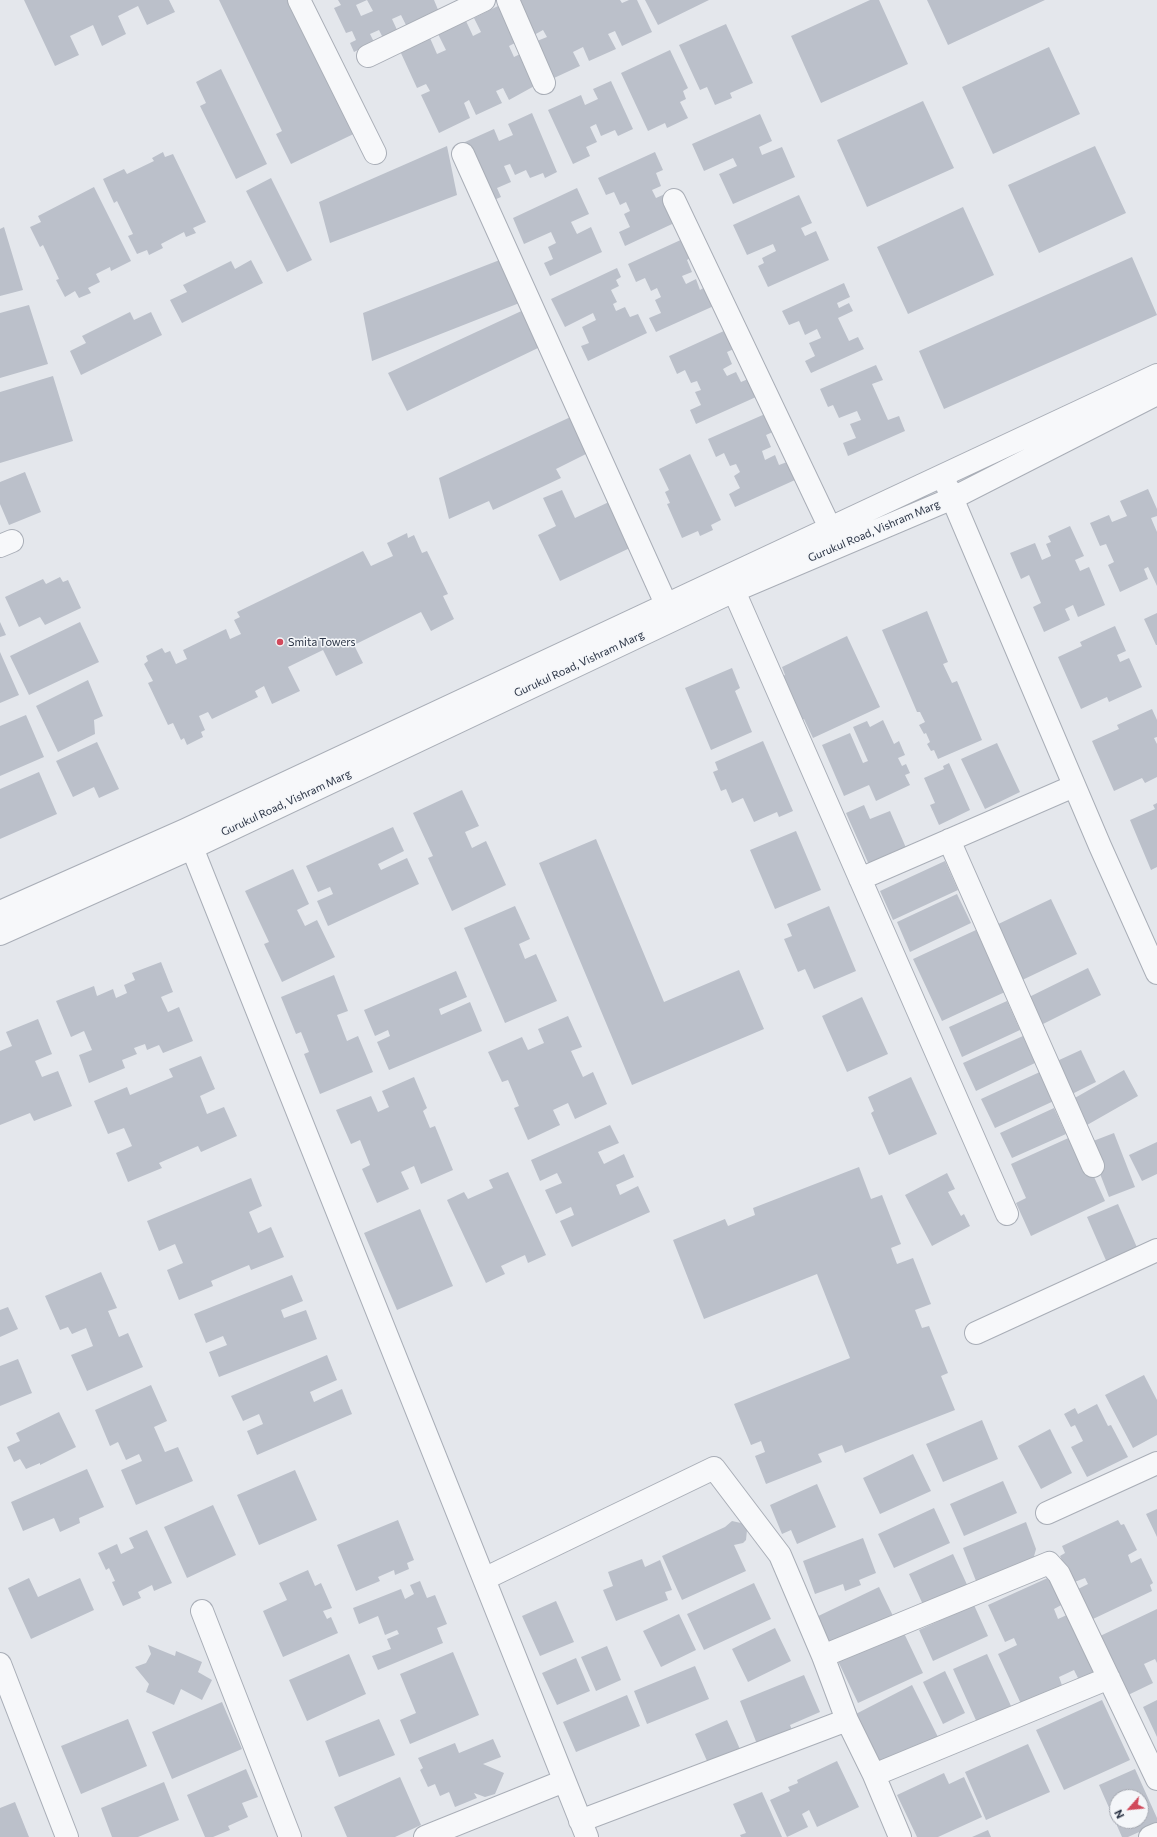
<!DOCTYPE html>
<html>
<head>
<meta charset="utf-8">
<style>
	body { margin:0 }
	#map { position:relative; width:1157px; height:1837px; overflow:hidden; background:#e4e7ec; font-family:Commissioner,sans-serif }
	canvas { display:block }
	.north { position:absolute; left:1109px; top:1789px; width:40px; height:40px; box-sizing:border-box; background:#f4f6f9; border:1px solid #a4a8b1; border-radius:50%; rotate:243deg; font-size:11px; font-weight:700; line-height:16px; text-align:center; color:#2b3445 }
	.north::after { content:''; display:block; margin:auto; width:14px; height:18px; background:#d1495b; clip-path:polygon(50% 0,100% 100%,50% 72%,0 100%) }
</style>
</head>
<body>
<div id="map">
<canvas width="1157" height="1837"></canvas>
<div class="north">N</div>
</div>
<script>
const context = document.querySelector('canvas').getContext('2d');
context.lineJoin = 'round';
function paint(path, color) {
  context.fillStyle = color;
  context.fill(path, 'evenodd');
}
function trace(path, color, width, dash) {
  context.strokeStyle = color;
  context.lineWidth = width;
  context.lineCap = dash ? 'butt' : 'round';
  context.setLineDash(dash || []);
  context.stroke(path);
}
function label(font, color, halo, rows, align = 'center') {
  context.font = font + ' Commissioner,sans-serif';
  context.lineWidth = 3;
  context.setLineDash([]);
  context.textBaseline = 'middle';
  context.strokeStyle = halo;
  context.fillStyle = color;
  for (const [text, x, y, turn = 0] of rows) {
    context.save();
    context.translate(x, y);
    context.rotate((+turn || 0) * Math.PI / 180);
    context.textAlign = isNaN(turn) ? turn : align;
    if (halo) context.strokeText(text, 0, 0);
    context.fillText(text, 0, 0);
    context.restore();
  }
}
paint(new Path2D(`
	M24,0H169L175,12L147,25L138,6L118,16L126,34L102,46L93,25L70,36L79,55L55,66Z
	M219,0H297L364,129L291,164L276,134L282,131Z
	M338,0H367L356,5L361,16L373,11L367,0H434L439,12L407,27L401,15L392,19L398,32L383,38L379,30L370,34L374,42L354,52L350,43L356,40L352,31L346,33L334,8L341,5Z
	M518,0H620L622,3L629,0H637L652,32L622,46L615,31L608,34L616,49L589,61L583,47L573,52L580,66L554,78L537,41L547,37L543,30L534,35Z
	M645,0H709L658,25Z
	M870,0H879L908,64L821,103L791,36Z
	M927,0H1045L948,45Z
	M502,4L519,41L509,46L514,57L524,52L538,84L509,100L503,88L496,91L502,103L476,115L469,100L464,103L470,118L439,133L421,95L430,91L426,84L417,88L400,51L430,38L437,54L446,50L438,34L466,21L473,36L481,32L474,18Z
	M726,24L753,83L730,93L732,98L715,105L707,87L700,90L679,45Z
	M1049,47L1080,114L993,154L962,87Z
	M670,50L688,88L683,91L686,99L680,102L688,118L667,128L665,123L648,131L621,73Z
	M221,69L267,164L236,179L200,106L206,103L196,82Z
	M611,81L633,129L618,136L615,130L601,136L596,124L590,127L597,142L586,147L590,156L573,164L548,110L581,95L585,105L598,99L593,89Z
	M923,101L954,168L867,207L837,140Z
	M532,113L557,172L545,178L543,173L530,178L526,170L515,175L510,164L504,166L511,182L497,188L501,197L482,205L456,146L494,129L499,141L513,135L508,124Z
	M760,114L772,141L759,147L762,155L782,147L795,177L733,204L719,174L737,166L733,158L704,171L692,144Z
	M447,146L457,195L330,243L319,202Z
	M1095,146L1126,213L1039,253L1008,185Z
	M163,152L165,157L173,154L206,222L193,228L196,233L186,237L184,232L161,244L163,248L149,255L147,250L137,254L128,236L133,234L117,201L114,203L103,179L124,169L127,174L154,161L152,158Z
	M655,152L663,170L656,173L661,186L652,190L656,198L665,194L685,218L625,246L619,232L630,227L624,214L630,211L626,202L620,205L614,192L606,195L598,178Z
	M271,178L312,260L287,272L246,191Z
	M94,187L131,261L111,271L110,267L96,274L100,282L88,288L91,293L79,298L75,291L65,297L56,280L59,279L43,245L40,247L30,227L41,222L38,216Z
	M577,188L589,214L571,222L577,234L591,227L602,252L550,276L544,263L553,259L548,247L556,243L551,232L524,244L513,218Z
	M799,195L812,223L801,228L805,236L816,231L829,260L768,287L758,266L764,263L762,258L776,251L773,244L747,255L733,225Z
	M963,207L994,275L908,314L877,247Z
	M4,227L23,290L0,296V229Z
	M685,238L694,256L687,260L692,272L682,276L686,284L696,279L700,290L707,286L716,305L656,332L649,318L661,313L655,300L661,297L657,288L651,291L645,278L636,282L628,264Z
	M510,256L522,302L372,361L363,313Z
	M1132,257L1157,315L944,409L919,351Z
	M251,260L263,283L182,323L170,300L187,292L183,285L231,261L235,269Z
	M617,268L621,277L616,280L619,286L611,290L617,302L613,304L616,311L625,307L630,317L638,314L647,333L588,361L581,346L589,343L582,327L596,320L593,313L565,327L551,299Z
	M844,283L850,297L837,303L839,308L849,303L853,311L838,318L849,341L858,337L864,349L811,373L805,361L815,356L809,343L821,338L817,329L805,335L799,321L789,325L782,311Z
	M29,305L48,364L0,378V313Z
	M530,307L538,348L407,411L388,373Z
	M130,312L134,320L151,312L162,335L81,375L70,351L86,343L82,336Z
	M726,330L734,349L727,352L732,364L723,369L727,376L736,372L741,382L748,379L756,397L696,424L690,410L701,405L695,392L701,390L697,381L691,383L685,370L677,374L669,356Z
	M876,365L883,380L872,384L888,420L899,416L905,431L848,456L843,443L856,438L850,424L861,420L857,411L839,418L833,405L828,407L820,389Z
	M53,376L73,441L0,463V392Z
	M577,414L586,454L556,469L561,478L493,510L489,501L449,519L439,478Z
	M765,414L773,432L766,435L771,447L762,451L765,460L775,455L779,465L787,462L795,480L735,507L729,494L740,488L734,476L740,472L736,464L730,466L724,453L716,457L708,439Z
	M690,454L721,520L711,525L713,530L700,536L698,531L682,538L667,504L670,503L665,492L669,490L659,469Z
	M25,472L41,512L9,525L0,504V482Z
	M1148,489L1157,509V516L1151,518L1157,532V586L1148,567L1144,569L1148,579L1120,592L1108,565L1114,562L1106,544L1100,546L1090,523L1109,515L1112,522L1127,516L1120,501Z
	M562,490L575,518L611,501L632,547L560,581L538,535L556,526L543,498Z
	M1070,526L1084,556L1075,560L1080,571L1089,567L1105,605L1078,617L1073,605L1065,609L1070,620L1044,632L1033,607L1041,603L1029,575L1021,579L1010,553L1035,543L1042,560L1051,556L1046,544L1051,542L1048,536Z
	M407,533L408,538L414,535L422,553L427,551L448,594L443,596L454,619L431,631L421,612L354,645L363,663L336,676L323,650L288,667L300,691L272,704L264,686L255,691L258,697L212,719L208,712L199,716L205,730L201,732L203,737L187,745L184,738L181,740L173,723L168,725L148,683L153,681L144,664L148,661L146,656L162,648L165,653L170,651L176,664L187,659L183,650L226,629L230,639L241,634L234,620L240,617L237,612L363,551L371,566L393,556L387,543Z
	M60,577L63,582L68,580L81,608L45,625L40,617L19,627L5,597L43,579L46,584Z
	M927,611L948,662L943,664L952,683L957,681L982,740L938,759L934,750L931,751L927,744L930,742L926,733L924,734L919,725L925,722L920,712H917L882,630Z
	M1157,613V645H1156L1144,619Z
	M0,622L6,635L0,637Z
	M80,622L99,662L29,695L10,656Z
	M1115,626L1126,651L1117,655L1120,662L1129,658L1142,687L1109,702L1107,697L1081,709L1058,657L1082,646L1080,642Z
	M847,636L880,707L813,738L804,719L799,721L779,678L785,675L782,667Z
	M0,652L19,695L0,703Z
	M732,668L740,688L735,691L752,732L711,750L685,688Z
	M88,680L103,716L94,720L95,734L58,752L36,706Z
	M1152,709L1157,720V737L1154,738L1157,744V777L1145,783L1142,778L1114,791L1092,741L1119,729L1117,725Z
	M26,715L44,757L0,776V726Z
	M883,720L894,744L899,741L905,755L898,758L902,766L906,764L910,773L905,775L910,785L876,801L869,785L844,796L822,745L850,733L863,763L868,761L853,727L867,721L870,727Z
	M763,741L793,811L779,817L777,812L754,822L743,798L732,803L726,789L721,791L713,772L718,770L715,762Z
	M97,742L119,789L99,798L94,787L73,797L56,761Z
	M997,743L1020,792L985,809L961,759Z
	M949,763L970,810L939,825L930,805L935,803L924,778L944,769L943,766Z
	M39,772L57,814L0,839V789Z
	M462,790L479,826L465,832L472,848L486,841L506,885L452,911L428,858L433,856L413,813Z
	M1157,803V867L1151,870L1130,820L1155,809L1153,805Z
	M864,805L870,819L890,811L907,850L870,867L846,813Z
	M393,827L404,851L378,864L381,870L407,858L419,884L328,926L317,901L333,894L330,887L318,892L306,866Z
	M796,831L821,890L775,909L750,850Z
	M596,839L664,1002L739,970L764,1029L632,1085L539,863Z
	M945,861L958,890L893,920L880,891Z
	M293,869L309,904L297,910L305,926L317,920L335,957L282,982L264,944L269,942L245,891Z
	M957,894L971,923L910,952L897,922Z
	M1051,899L1077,954L1018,982L992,927Z
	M515,906L530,939L519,944L525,959L536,954L557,1001L505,1023L464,928Z
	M829,906L856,971L814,989L805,969L798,972L784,939L792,936L787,924Z
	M976,930L1005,992L942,1021L913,959Z
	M161,962L173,992L161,997L168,1012L179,1007L193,1041L163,1053L159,1045L147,1050L145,1044L134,1048L137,1054L122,1060L125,1068L89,1083L79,1055L92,1050L84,1031L71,1037L56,1001L94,986L97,996L113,989L116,998L127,993L124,985L135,980L132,973Z
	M1088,968L1101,995L1037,1027L1023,1000Z
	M456,971L467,997L439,1009L441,1015L470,1002L482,1031L389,1070L377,1042L390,1036L388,1030L375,1036L364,1010Z
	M334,975L348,1011L337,1015L347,1041L358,1036L373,1072L320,1094L304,1054L309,1052L301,1032L296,1034L281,997Z
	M862,997L888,1054L847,1072L822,1016Z
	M1007,1001L1020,1030L962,1057L949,1027Z
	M568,1016L582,1047L571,1051L583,1077L593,1072L607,1104L575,1119L568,1103L553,1110L560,1125L528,1140L514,1108L519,1106L508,1080L502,1082L488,1052L522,1037L528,1050L544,1043L538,1029Z
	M38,1019L52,1054L35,1061L42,1077L58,1071L72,1106L34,1121L30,1113L0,1125V1051L12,1046L6,1032Z
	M1023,1036L1035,1063L976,1091L963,1063Z
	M1081,1050L1096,1082L1072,1094L1057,1061Z
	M201,1056L215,1089L200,1096L207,1114L224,1107L237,1136L201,1152L198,1146L159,1163L162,1168L128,1182L116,1153L132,1146L124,1128L108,1134L94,1101L127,1087L130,1095L173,1077L169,1069Z
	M1124,1070L1138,1096L1080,1129L1066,1103Z
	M1042,1071L1056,1100L995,1128L981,1099Z
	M414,1077L427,1108L423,1111L430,1128L435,1126L453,1170L421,1184L414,1166L401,1172L409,1189L377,1203L362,1169L370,1165L360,1140L351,1144L336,1110L371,1096L378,1112L389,1107L382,1091Z
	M911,1077L937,1134L889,1155L871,1113L874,1111L868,1097Z
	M1054,1108L1066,1134L1012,1158L1000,1133Z
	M610,1125L619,1143L598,1152L604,1164L624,1154L634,1177L616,1185L620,1195L638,1186L650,1212L572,1247L560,1221L574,1215L571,1207L556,1214L545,1190L562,1183L557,1173L540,1181L531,1160Z
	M1114,1133L1135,1187L1109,1197L1088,1143Z
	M1075,1135L1105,1201L1031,1236L1016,1203L1026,1198L1011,1164Z
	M1157,1142V1174L1142,1181L1129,1155Z
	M859,1167L871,1199L882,1195L901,1244L891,1248L897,1264L913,1258L931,1304L915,1310L922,1328L929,1326L948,1373L941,1376L955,1410L845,1453L842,1445L818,1454L822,1462L766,1484L755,1456L765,1452L761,1441L751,1445L734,1404L850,1358L817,1274L704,1319L673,1240L725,1219L728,1226L755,1215L753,1208Z
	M508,1172L546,1255L528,1263L525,1255L501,1266L505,1274L486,1283L447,1200L464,1192L468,1199L493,1188L489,1180Z
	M947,1173L955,1189L948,1192L961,1216L964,1214L970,1226L932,1246L905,1195Z
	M251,1178L262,1206L249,1212L258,1233L271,1227L284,1257L251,1270L249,1265L211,1281L213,1286L179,1300L167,1270L183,1263L175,1244L159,1251L147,1221Z
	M1118,1204L1139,1252L1108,1265L1087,1217Z
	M420,1209L453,1286L397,1310L364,1233Z
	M101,1272L117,1308L108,1311L119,1337L128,1333L143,1367L87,1391L71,1355L93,1346L86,1328L72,1334L68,1327L60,1330L45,1296Z
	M292,1275L303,1301L281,1310L284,1318L306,1310L317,1339L219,1377L209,1352L227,1345L223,1336L206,1343L194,1314Z
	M8,1307L18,1329L0,1337V1310Z
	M327,1355L337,1380L310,1392L314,1402L342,1389L352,1414L257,1455L247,1431L263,1424L259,1414L243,1421L231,1396Z
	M18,1359L32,1393L0,1406V1366Z
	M1144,1375L1157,1400V1435L1133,1448L1105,1395Z
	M151,1385L167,1421L154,1427L165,1452L178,1447L193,1481L136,1505L121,1470L142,1461L139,1454L126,1460L118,1442L110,1446L95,1410Z
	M1097,1404L1108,1426L1111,1425L1128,1457L1087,1477L1071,1447L1083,1441L1075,1425L1071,1427L1064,1414L1075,1408L1078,1414Z
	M59,1412L76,1447L40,1465V1463L26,1469L20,1459L14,1462L7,1447L20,1441L16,1433Z
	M982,1420L998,1459L943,1482L926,1444Z
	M1050,1429L1072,1473L1041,1489L1018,1446Z
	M913,1454L931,1491L880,1514L863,1478Z
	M87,1469L104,1507L79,1518L80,1523L60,1532L54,1518L23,1531L11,1502Z
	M295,1470L317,1520L259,1545L237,1495Z
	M1003,1481L1017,1513L964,1536L950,1504Z
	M817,1484L836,1527L797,1544L791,1530L782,1534L770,1505Z
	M213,1505L236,1555L187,1578L164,1527Z
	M934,1508L950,1543L894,1568L878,1534Z
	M1157,1509V1537L1146,1514Z
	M398,1520L414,1560L407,1563L409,1569L395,1575L394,1570L378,1577L380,1581L356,1591L337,1545Z
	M1118,1520L1121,1525L1124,1524L1137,1550L1128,1555L1131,1563L1141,1558L1153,1583L1150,1585L1152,1591L1093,1619L1091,1615L1088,1616L1076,1590L1088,1584L1085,1578L1072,1583L1060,1556L1065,1553L1062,1546Z
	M732,1521L741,1523L747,1530L746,1540L743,1543L734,1545L746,1571L682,1600L662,1556L725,1527Z
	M1026,1522L1036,1549L1032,1564L978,1586L963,1548Z
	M147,1530L172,1583L154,1591L152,1585L138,1592L141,1598L123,1606L112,1582L115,1581L109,1568L106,1570L98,1553L117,1544L121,1554L134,1548L129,1538Z
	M863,1538L876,1573L859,1580L861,1585L845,1591L843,1584L815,1594L803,1561Z
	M953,1554L969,1589L925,1609L909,1574Z
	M642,1559L645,1567L660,1560L672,1590L665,1592L668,1600L616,1621L603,1590L613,1586L608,1572Z
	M308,1570L315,1586L321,1583L332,1608L323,1611L327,1619L331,1617L338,1633L283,1657L263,1611L287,1600L279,1583Z
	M1052,1576L1065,1603L1054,1609L1058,1619L1069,1614L1096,1673L1079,1680L1074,1670L1059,1677L1063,1688L1022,1706L998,1654L1017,1645L1014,1638L1005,1642L988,1605Z
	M29,1578L38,1597L80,1578L94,1610L31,1639L8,1588Z
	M420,1581L427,1598L435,1595L447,1624L437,1628L443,1643L378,1670L372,1656L391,1649L387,1639L399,1634L397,1630L385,1635L378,1616L359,1624L353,1608L401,1589L405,1599L414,1594L410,1585Z
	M754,1583L771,1619L704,1650L687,1614Z
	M879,1587L894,1618L827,1650L812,1619Z
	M556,1601L574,1642L540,1656L522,1616Z
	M974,1605L988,1636L933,1661L919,1630Z
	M1157,1609V1663L1155,1659L1144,1664L1153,1683L1126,1696L1098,1637Z
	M679,1614L696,1650L661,1667L643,1631Z
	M775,1628L791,1661L748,1682L732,1649Z
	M902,1629L923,1673L858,1703L837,1659Z
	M148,1645L175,1656L176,1651L202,1662L198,1672L212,1680L202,1700L181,1689L174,1705L146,1692L149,1684L135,1667L146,1663L151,1654Z
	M607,1646L621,1680L596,1691L581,1657Z
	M453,1652L479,1715L410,1744L400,1720L416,1713L400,1674Z
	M349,1654L366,1694L307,1721L289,1680Z
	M987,1654L1011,1706L995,1713L979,1727L953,1669Z
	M576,1658L590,1691L557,1705L542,1673Z
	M695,1666L709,1699L647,1724L634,1691Z
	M945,1671L965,1713L943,1724L923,1682Z
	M804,1675L820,1712L790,1725L794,1735L757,1744L740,1701Z
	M912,1685L938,1737L875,1768L850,1717Z
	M627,1695L640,1726L576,1752L563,1722Z
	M1102,1700L1130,1760L1064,1790L1036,1730Z
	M1157,1700V1737L1143,1707Z
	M222,1702L242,1749L172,1779L152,1732Z
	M128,1719L147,1766L81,1794L61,1746Z
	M379,1719L395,1755L339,1777L325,1741Z
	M727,1720L743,1756L711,1770L695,1734Z
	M493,1739L501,1757L483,1764L504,1773L495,1794L485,1797L474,1793L477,1798L455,1807L449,1792L440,1796L435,1784L428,1787L420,1770L423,1768L418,1758L455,1743L459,1753Z
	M1028,1744L1050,1792L986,1820L965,1772Z
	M837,1761L859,1807L817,1827L809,1810L802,1814L808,1827L787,1837L770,1800L790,1791L788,1787L798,1783L797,1780Z
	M246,1769L258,1797L242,1803L248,1817L228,1826L230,1830L213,1837H205L187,1795Z
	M1135,1769L1157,1818V1824L1128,1837H1122L1099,1785ZM1117,1797H1141V1821H1117Z
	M944,1773L949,1784L964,1777L982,1817L938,1837H917L897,1795Z
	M400,1777L421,1825L395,1837H347L334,1807Z
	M164,1782L179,1820L138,1837H112L101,1808Z
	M762,1792L782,1837H741L740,1835L746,1833L733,1804Z
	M15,1802L29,1837H0V1808Z
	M988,1830L991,1837H972Z`), '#bbc0ca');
const minor = new Path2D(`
	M299,0L375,153
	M508,0L544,83
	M368,56L484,0
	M463,154L666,604
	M674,200L830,528
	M947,486L1100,846L1157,973
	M0,546L12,541
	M734,591L1007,1214
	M187,835L587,1837
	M949,840L1093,1166
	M860,879L1074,786
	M0,912L185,830L1157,375
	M0,934L192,848L734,591L953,498L1157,394
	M976,1333L1157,1250
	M1047,1513L1157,1463
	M484,1579L714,1468L780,1555L823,1656L847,1720L874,1775L900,1837
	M202,1611L290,1837
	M823,1656L1049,1563L1059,1574L1157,1779
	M0,1664L67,1837
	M874,1775L1109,1678
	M580,1821L847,1720
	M425,1837L564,1781
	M1150,1837L1157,1834`);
trace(minor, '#a9aeb7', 24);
trace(minor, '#f7f8fa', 22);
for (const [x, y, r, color] of [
	[280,642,4,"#d1495b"]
]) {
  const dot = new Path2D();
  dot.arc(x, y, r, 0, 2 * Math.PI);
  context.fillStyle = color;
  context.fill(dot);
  trace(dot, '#f4f6f9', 1.5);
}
label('11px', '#2b3445', '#f4f6f9', [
	["Gurukul Road, Vishram Marg",874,531,-23],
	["Gurukul Road, Vishram Marg",579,664,-25],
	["Gurukul Road, Vishram Marg",286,803,-25]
]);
label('11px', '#2b3445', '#f4f6f9', [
	["Smita Towers",288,642]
], 'left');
</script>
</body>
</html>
